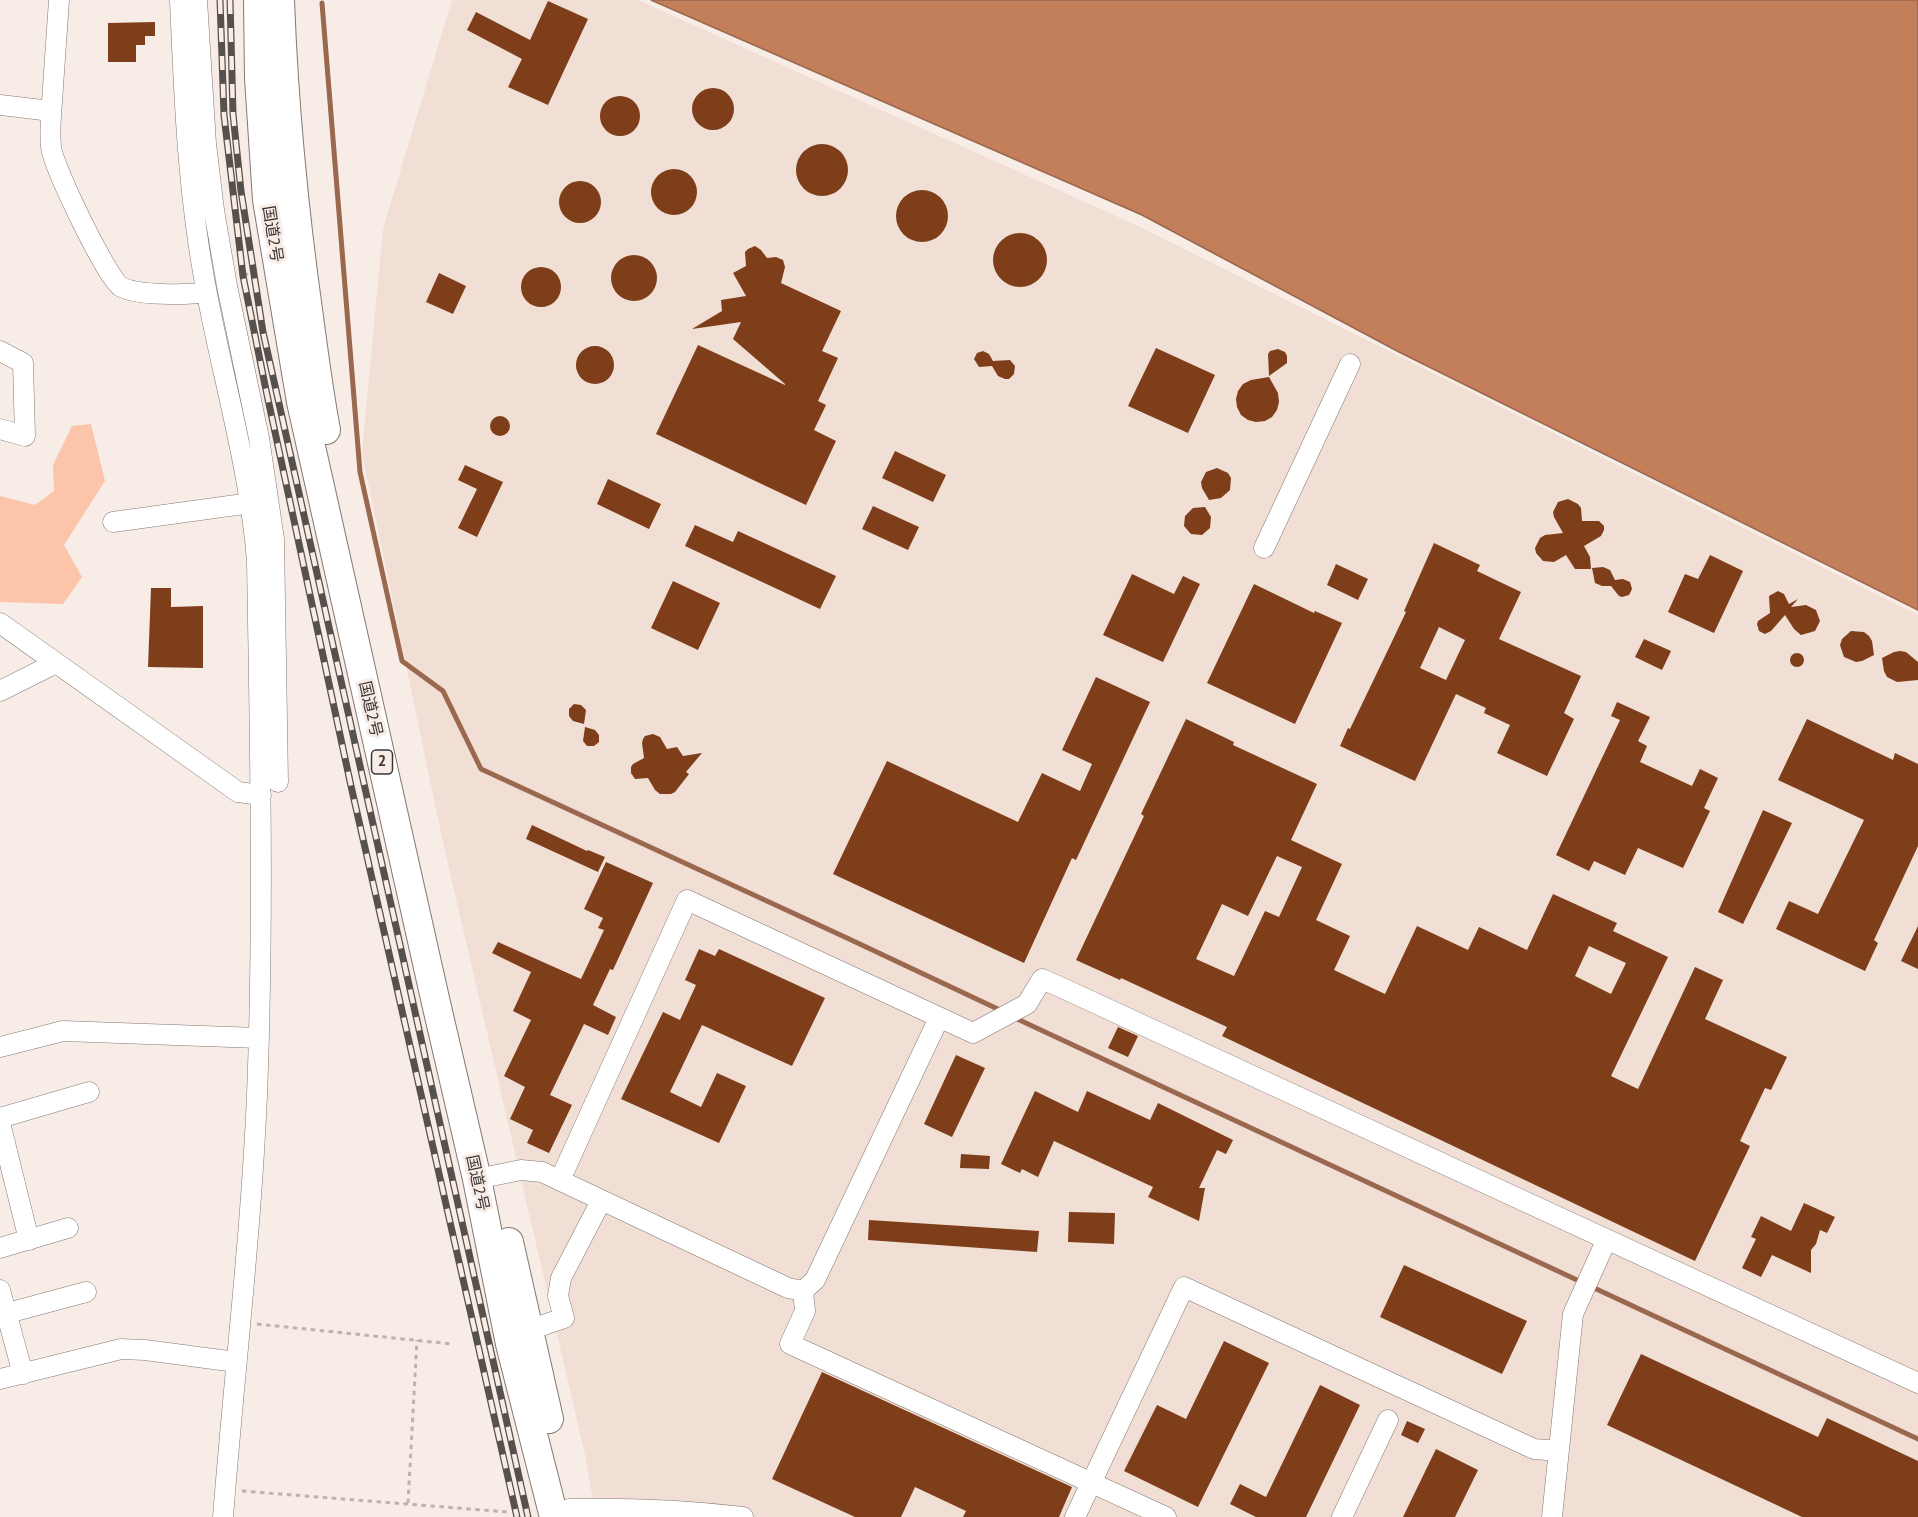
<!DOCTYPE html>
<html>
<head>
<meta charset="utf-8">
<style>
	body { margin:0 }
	canvas { display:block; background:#f8ece6 }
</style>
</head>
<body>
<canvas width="1918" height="1517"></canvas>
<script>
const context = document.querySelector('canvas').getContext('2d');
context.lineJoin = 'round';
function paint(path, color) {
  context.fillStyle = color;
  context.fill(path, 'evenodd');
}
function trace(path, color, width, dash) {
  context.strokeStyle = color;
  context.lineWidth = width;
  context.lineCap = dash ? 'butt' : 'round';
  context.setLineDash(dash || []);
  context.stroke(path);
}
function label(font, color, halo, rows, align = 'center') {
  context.font = font + ' "PT Sans","Noto Sans JP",sans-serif';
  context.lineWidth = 6;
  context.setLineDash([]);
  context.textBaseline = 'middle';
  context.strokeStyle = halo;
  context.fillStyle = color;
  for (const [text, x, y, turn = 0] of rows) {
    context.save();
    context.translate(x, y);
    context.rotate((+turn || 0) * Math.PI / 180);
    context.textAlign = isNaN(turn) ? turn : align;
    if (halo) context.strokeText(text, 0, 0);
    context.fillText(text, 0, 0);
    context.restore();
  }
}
paint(new Path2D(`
	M452,0H638L1136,225L1918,615V1517H596L585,1455L442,838L362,453L383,229Z`), '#f1ded4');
paint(new Path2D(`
	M91,424L105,481L64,545L82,577L63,604L0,602V496L35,505L54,491L53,465L72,426Z`), '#fcc5aa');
const water = new Path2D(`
	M651,0H1918V610L1399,352L1142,215Z`);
paint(water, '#c37e5a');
trace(water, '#9a684f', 1.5);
trace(new Path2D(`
	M322,3L360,472L402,661L443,691L481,769L847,938L1002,1011
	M1013,1017L1918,1439`), '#9a684f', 5);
paint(new Path2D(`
	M548,1L588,19L548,105L508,87L522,59L467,30L476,12L530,40Z
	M155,22V36H145V45H136V62H108V23Z
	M692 109a21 21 0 1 1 42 0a21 21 0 1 1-42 0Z
	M600 116a20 20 0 1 1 40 0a20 20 0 1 1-40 0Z
	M796 170a26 26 0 1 1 52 0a26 26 0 1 1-52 0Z
	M651 192a23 23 0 1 1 46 0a23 23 0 1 1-46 0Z
	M559 202a21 21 0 1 1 42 0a21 21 0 1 1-42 0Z
	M896 216a26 26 0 1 1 52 0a26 26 0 1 1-52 0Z
	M993 260a27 27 0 1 1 54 0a27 27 0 1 1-54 0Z
	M755,246L761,250L767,258L776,257L783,260L785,267L781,283L841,311L822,351L838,358L818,401L826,405L814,430L836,441L806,505L656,434L698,345L785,385V384L733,339L741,322L692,329L722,311L721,300L746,296L733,273L746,266L745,252L748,249Z
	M611 278a23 23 0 1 1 46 0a23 23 0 1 1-46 0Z
	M521 287a20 20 0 1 1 40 0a20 20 0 1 1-40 0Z
	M439,273L466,286L453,314L426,302Z
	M576 365a19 19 0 1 1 38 0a19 19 0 1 1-38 0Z
	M1156,348L1215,375L1188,433L1128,406Z
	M1278,349L1285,352L1287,356V363L1269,376L1268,354L1270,351Z
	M983,351L989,354L993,361L1010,360L1015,366L1014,374L1009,379H1005L998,376L992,366L979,367L974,359L977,353Z
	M1269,377L1278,393L1279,402L1277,410L1272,417L1265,421L1256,422L1248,420L1241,415L1237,407L1236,399L1238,391L1243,384L1251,380Z
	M490 426a10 10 0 1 1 20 0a10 10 0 1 1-20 0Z
	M895,451L946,475L933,502L882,478Z
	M465,465L503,482L477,537L458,528L477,489L458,480Z
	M1217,468L1228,473L1231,478L1230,490L1221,498L1209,500L1202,488L1201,482L1206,472Z
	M608,479L661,504L649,529L597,504Z
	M1568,499L1578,504L1581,508L1582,521H1599L1604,526V530L1601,536L1584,546L1590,557L1591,569H1575L1566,555L1554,562L1543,561L1536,553L1535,548L1540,538L1545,535L1563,533L1554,517L1553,512L1558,502Z
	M873,506L919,527L908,550L862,529Z
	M1205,507L1211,517L1210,528L1202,535L1191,534L1184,526L1185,516L1193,508Z
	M695,525L733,542L738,531L836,576L820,609L685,546Z
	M1434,543L1480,565L1477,571L1521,592L1499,639L1581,676L1564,713L1574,719L1547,776L1497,753L1510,725L1484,713L1486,708L1456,694L1415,781L1340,746L1348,728L1350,729L1387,652L1406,612L1404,611ZM1439,627L1465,640L1446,680L1420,668Z
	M1710,555L1743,571L1714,633L1668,612L1685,574L1698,579Z
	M1336,564L1368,579L1358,600L1327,585Z
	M1603,567L1610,570L1615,580L1623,579L1630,582L1632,589L1629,595L1622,597L1619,596L1611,586H1602L1595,583L1592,568Z
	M1132,574L1174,594L1183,576L1200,584L1163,662L1103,635Z
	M673,581L720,603L698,650L651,628Z
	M1254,584L1314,613L1315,611L1342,623L1295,724L1207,683Z
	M151,588H171V607L203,606V668L148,667Z
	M1778,591L1784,594L1789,604L1798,599L1791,607L1806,605L1816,610L1820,621L1815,631L1801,635L1794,629L1785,615L1771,631L1765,634L1759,631L1757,624L1758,621L1770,613L1769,596Z
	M1851,631L1864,632L1869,636L1872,641L1874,655L1862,661L1856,662L1844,657L1840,645L1842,639Z
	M1644,639L1671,651L1662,670L1635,657Z
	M1900,651L1906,652L1918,662V680L1897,682L1887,677L1884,671L1882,658L1894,652Z
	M1790 660a7 7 0 1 1 14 0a7 7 0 1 1-14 0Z
	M1096,677L1150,702L1076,860L1072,858L1024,963L833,874L887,761L1018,822L1042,773L1080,791L1092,764L1062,750Z
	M1617,702L1650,717L1638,741L1647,746L1640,762L1692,786L1700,769L1718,778L1704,808L1710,811L1683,868L1638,848L1625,875L1594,861L1589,871L1556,855L1620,720L1611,716Z
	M574,704L581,705L586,710L584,724L573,721L569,716V709Z
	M1186,719L1234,742L1233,745L1317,784L1291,840L1342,864L1316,920L1350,936L1334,970L1385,994L1417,926L1468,950L1479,927L1527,950L1553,894L1617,923L1613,931L1668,957L1611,1076L1638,1089L1695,967L1723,980L1705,1019L1787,1057L1771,1090L1765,1088L1740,1141L1750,1146L1695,1261L1222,1036L1227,1027L1121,978L1120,980L1076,960L1144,816L1141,814ZM1277,856L1302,867L1279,917L1265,911L1234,976L1196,959L1222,904L1248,916ZM1589,946L1626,963L1611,994L1575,976Z
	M1807,719L1893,760L1895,753L1918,764V846L1874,940L1878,943L1865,971L1776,929L1789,901L1818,914L1864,820L1778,780Z
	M585,727L595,730L599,735V742L594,746H587L583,741Z
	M653,734L660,737L667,749L677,747L683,756L702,753L686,772L689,774L675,792L671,794H660L655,790L648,778L635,779L631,773V767L633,764L644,758L642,743L643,739L645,736Z
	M1763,810L1792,823L1743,924L1718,912Z
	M532,825L587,851L588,850L605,857L598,872L526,839Z
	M606,862L653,883L613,970L610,969L593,1005L616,1017L608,1035L584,1024L550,1095L572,1105L549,1153L527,1143L533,1130L510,1119L525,1087L504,1076L531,1020L513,1011L531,972L492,953L498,942L581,979L604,930L598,928L603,918L584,909Z
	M1918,926V969L1901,961Z
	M699,949L715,956L719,949L825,998L792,1066L702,1025L670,1092L701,1107L717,1073L746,1086L719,1143L621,1099L663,1012L680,1020L696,985L685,980Z
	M1118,1027L1138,1036L1128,1057L1108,1048Z
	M956,1055L985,1068L952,1137L924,1124Z
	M1035,1091L1078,1112L1087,1091L1150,1120L1158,1103L1233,1140L1226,1154L1217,1150L1199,1188H1205L1199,1221L1148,1197L1153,1187L1054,1141L1038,1177L1022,1169L1020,1173L1001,1164Z
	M961,1154L990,1156L989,1169L960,1168Z
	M1804,1203L1835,1217L1827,1233L1820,1230L1816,1244L1811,1250V1273L1772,1255L1761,1277L1742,1268L1756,1239L1751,1237L1761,1216L1791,1231Z
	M1069,1212L1115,1213L1114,1244L1068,1242Z
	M869,1220L1039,1231L1037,1252L868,1240Z
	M1404,1265L1527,1321L1502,1374L1380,1317Z
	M1224,1341L1269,1363L1198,1507L1124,1471L1157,1405L1186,1419Z
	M1641,1354L1818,1437L1827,1418L1918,1461V1517H1802L1607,1425Z
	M822,1372L1072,1487L1059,1517H963L966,1511L915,1487L901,1517H855L772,1479Z
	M1320,1385L1360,1405L1306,1517H1256L1230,1504L1240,1484L1266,1497Z
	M1407,1421L1425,1429L1418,1443L1401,1435Z
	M1436,1449L1478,1470L1455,1517H1403Z`), '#7d3e19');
const minor = new Path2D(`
	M59,0C57,29 55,58 53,87C52,107 49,127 51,147C53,166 105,274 120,286C134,296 189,295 206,292
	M180,0C184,98 188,197 207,294C224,383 250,471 257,561C260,739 264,917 257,1095C251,1236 234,1376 223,1517
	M197,0L206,144L214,210L227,286L259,438L274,539L278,782
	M0,105L51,111
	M0,351L23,363L25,436L0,429
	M113,522L251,503
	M1264,548L1350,364
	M0,623L238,792L261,795
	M0,691L48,667L54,662
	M0,1047L63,1031L259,1038
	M0,1118L89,1092
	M0,1123L29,1240
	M477,1179L521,1170L542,1172L788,1288L803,1291L815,1280L939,1018
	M560,1180L687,900L973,1033L1027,1004L1042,979L1058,986L1918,1383
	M0,1248L68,1228
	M0,1290L23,1374
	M803,1291L805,1311L790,1344L1166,1517
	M0,1315L86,1292
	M529,1330L564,1318L558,1296L561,1278L601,1201
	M0,1379L121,1349L145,1350L236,1362
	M569,1509C627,1508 685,1510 743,1517
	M1075,1517L1184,1287L1534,1449L1559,1451
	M1342,1517L1388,1420
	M1552,1517L1573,1314L1606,1241`);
const highway = new Path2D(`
	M258,0L259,78L267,200L301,402L436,1003L477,1179L510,1344L554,1517
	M280,0C284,108 294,211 309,317C314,355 319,393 326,430
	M509,1242L549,1419`);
trace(minor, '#837872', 21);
trace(highway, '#837872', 30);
trace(new Path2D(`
	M244,276L256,268
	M257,1324L452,1344
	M242,1491L508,1512
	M408,1503L417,1340`), '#bcb2ae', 3, [4.5, 4.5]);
trace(minor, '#fff', 20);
trace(highway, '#fff', 28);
const rail = new Path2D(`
	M220,0L224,115L243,276L266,390L351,786L517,1517
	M230,0L233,114L241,191L263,332L528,1517`);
trace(rail, '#57514e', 7);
trace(rail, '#f8ece6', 4.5, [14]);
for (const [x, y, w] of [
	[382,762,21]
]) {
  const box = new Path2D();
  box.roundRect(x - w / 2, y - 12, w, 24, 4.5);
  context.fillStyle = '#f8ece6';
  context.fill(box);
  trace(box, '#3b3634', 1.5);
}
label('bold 15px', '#3b3634', null, [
	["2",382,762]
]);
label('16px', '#3b3634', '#f8ece6', [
	["国道2号",272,234,81],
	["国道2号",370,709,77],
	["国道2号",477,1183,78]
]);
</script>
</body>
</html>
